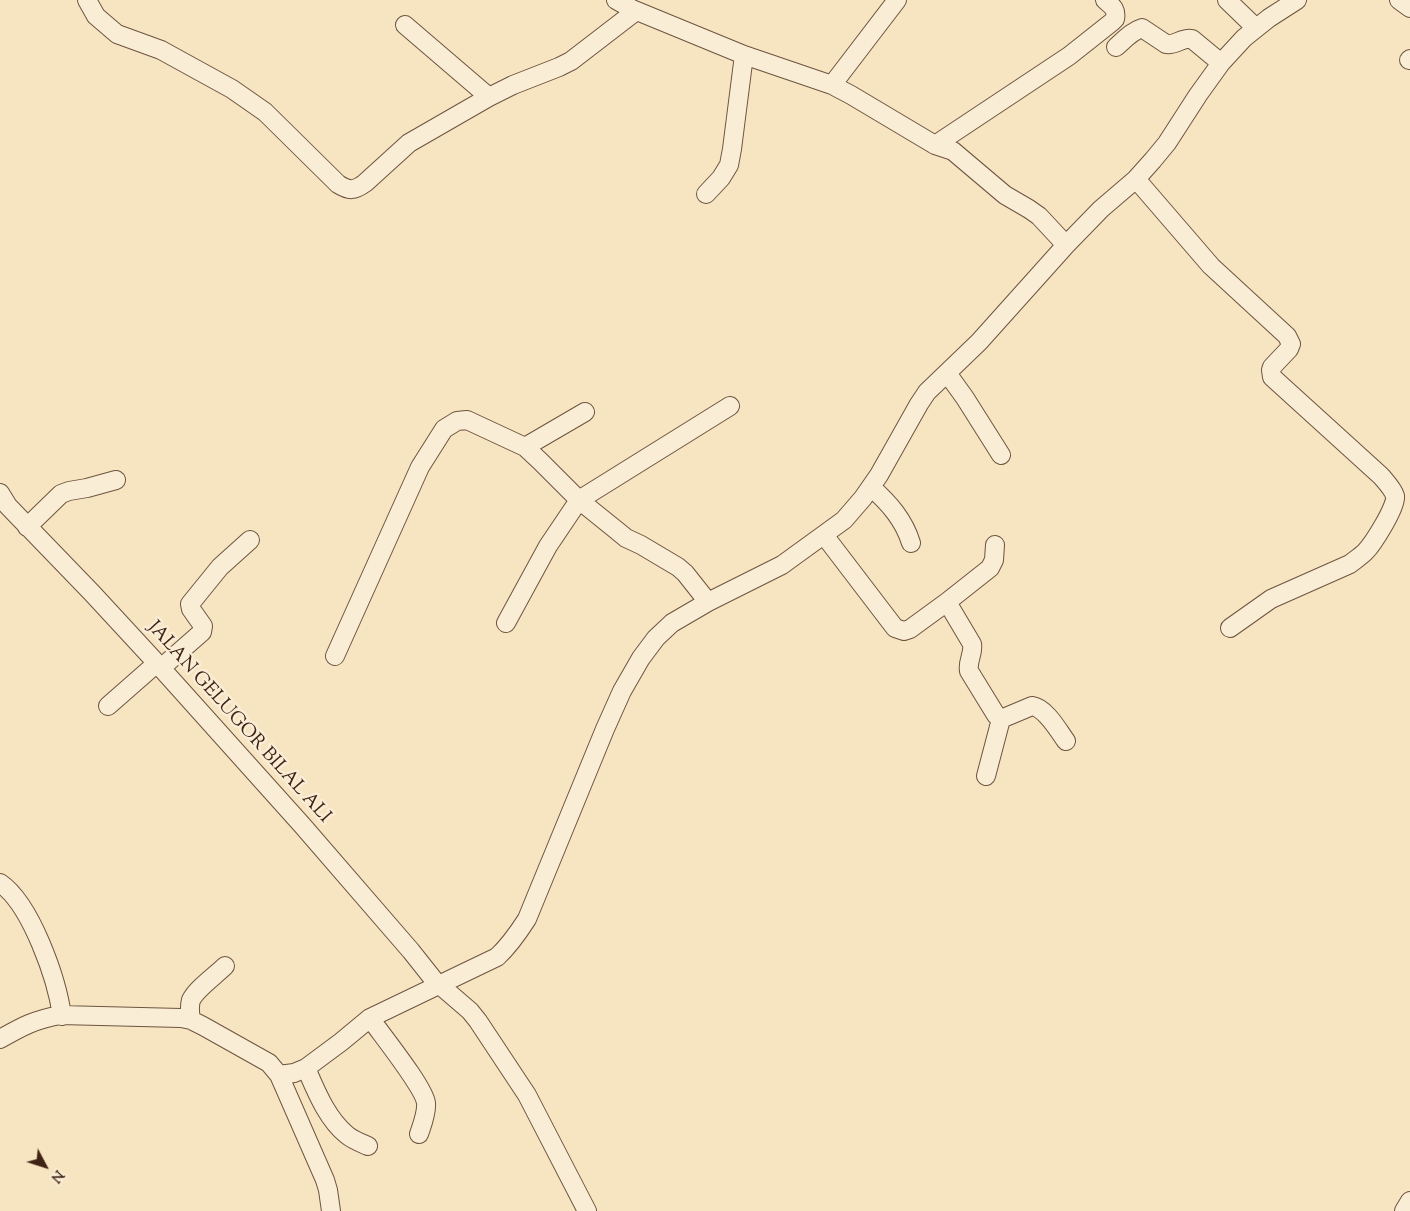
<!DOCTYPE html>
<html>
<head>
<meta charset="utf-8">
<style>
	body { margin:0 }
	#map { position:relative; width:1410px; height:1211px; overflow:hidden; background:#f7e4c0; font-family:"Sorts Mill Goudy",serif }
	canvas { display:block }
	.north { position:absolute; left:20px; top:1141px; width:50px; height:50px; -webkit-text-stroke:4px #faedd6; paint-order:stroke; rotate:130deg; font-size:14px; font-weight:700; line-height:20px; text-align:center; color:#3f2415 }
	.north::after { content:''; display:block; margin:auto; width:18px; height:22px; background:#3f2415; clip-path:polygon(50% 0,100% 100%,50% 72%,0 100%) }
</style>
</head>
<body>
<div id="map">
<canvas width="1410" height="1211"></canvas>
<div class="north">N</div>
</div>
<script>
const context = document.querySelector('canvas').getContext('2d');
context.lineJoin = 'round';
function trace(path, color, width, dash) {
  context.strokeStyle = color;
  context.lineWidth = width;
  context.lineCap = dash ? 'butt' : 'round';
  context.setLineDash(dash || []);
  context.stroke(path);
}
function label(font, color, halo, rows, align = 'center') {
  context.font = font + ' "Sorts Mill Goudy",serif';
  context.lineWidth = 5;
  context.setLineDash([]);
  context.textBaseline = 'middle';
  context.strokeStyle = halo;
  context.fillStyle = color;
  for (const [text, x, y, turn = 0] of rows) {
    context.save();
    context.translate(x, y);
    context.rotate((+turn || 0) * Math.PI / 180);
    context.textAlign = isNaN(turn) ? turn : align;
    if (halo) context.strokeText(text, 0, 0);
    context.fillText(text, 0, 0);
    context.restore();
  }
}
const minor = new Path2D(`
	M87,0L96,16L117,34L161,50L232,89L265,112L338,184C349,191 354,191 365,183L409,143L489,97L513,85L559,67L571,61L636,11
	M616,0L632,9L744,55L732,149L729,165L721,178L706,194
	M1227,0L1256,28
	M1399,0L1410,8
	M405,25L489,97
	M1116,47C1124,40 1132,31 1142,28L1166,44C1175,46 1182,37 1192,39L1221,63
	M744,55L832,85L851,95L935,145L953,151L1005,195L1029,209L1039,216L1066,245
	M1409,60L1410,59
	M832,85L897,0
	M935,145L1069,56L1112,22L1115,19C1117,9 1112,6 1105,0
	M1136,179L1211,266L1287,336L1291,344L1289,349L1272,367L1271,370L1272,377L1381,476C1386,482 1393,489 1395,496C1397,506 1373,544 1365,552C1361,556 1355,560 1350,564L1271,599L1230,628
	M947,373L965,398L1001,455
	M525,447L585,412
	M871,487C889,503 904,520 911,543
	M0,493L8,506L92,593L153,659L302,825L411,951L434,980L470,1011L478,1021L527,1095L587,1211
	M27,527L61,494L69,491L87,488L116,480
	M824,535L895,628L904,631L910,629L947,602L990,568L994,560L995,545
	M947,602L972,644C974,653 967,661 969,671L996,715L1001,719L1032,706C1046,708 1058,730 1066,741
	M506,623L548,546L579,500L730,406
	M335,656L420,467L444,429L457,421L467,420L525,447L540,461L579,500L615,529L626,538L641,545L678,567L685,573L708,602
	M161,668L202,632L203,626L191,609L190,604L220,567L250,540
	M108,706L157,663
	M986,776L1001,719
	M0,883C31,904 57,979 62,1016
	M370,1018C381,1034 424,1087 426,1103C427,1113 422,1125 419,1134
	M191,1020C190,1014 189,1007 191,1000C196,989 216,975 225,966
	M0,1039C23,1026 34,1020 60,1015L181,1018L191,1020L203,1026L269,1063L279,1075L325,1180L328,1190L331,1211
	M306,1068C316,1091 327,1119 347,1135C353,1140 361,1143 368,1146
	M279,1075L294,1073L306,1068L341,1042L370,1018L497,957C509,946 518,933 527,919L605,729L622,691L641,658L656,638L672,623L708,602L782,565L844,520L863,498L879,475L919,404L927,392L979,342L1066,245L1101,209L1136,179L1153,160L1167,143L1198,95L1221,63L1244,38L1269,18L1297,0
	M1404,1211L1410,1201`);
trace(minor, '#6d5440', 20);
trace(minor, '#faedd6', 18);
label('19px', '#3f2415', '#faedd6', [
	["JALAN GELUGOR BILAL ALI",238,723,48]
]);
</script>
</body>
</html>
